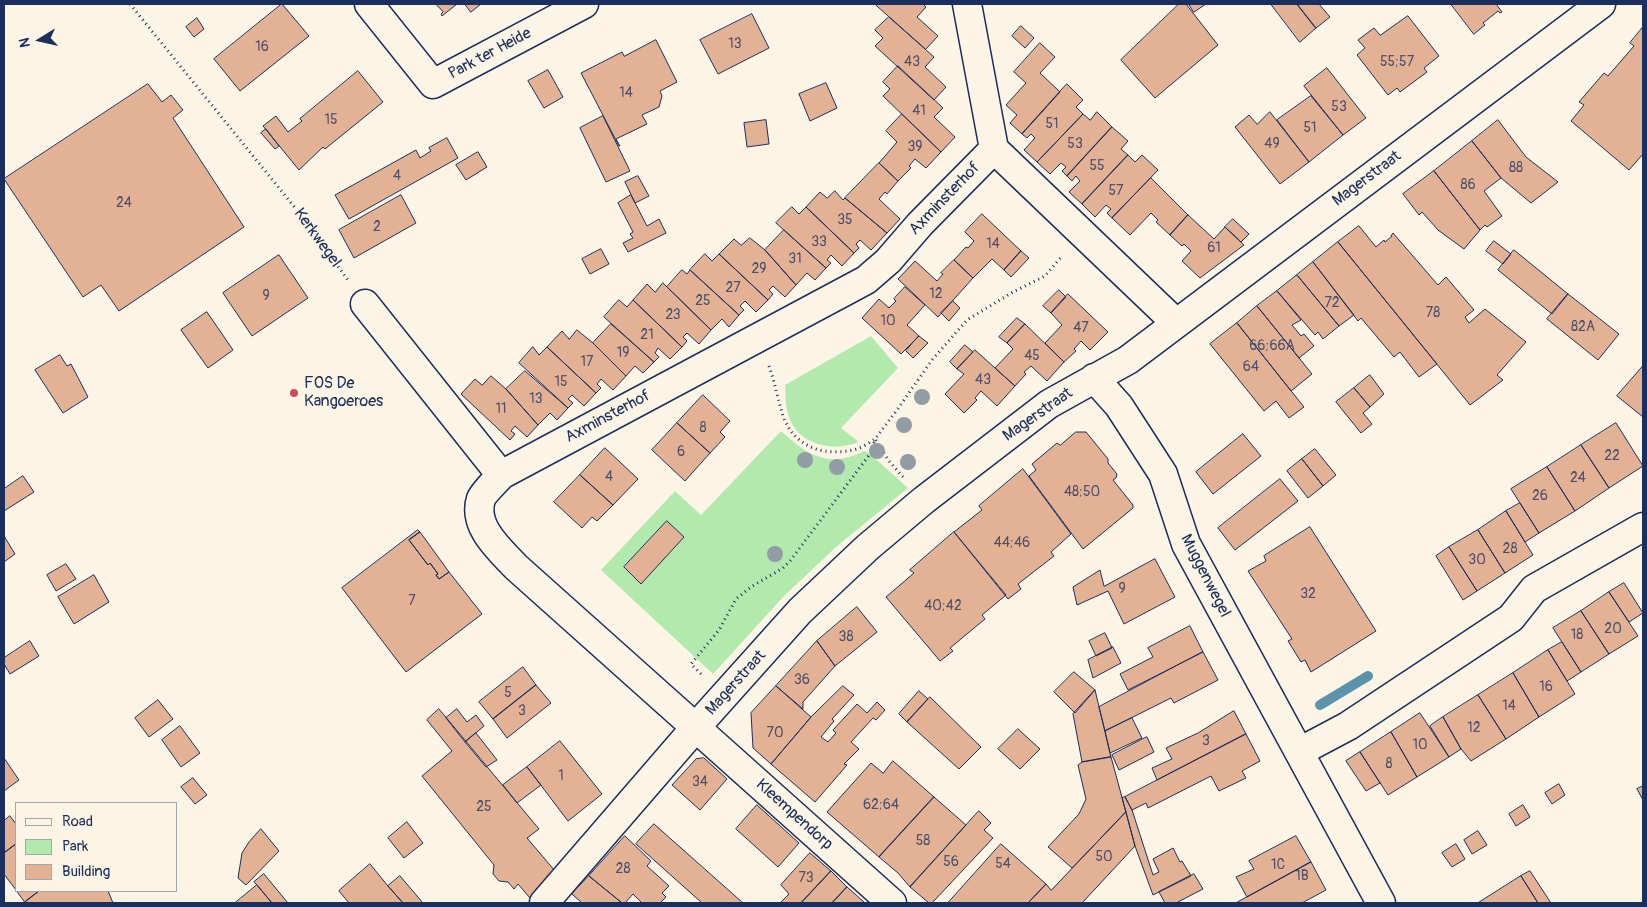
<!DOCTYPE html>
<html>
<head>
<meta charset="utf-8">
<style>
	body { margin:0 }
	#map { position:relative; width:1647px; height:907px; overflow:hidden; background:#fcf5e5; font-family:Pangolin,sans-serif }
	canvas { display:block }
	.frame { position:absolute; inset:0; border:5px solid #1b2f5e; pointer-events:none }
	.legend { position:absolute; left:15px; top:802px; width:162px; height:90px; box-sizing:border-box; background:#fcf5e5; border:1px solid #a2a6af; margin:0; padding:6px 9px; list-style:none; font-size:15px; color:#1b2f5e }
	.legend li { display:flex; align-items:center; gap:10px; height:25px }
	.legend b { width:25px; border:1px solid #a2a6af }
	.north { position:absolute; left:15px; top:15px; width:50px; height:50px; -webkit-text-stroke:4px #fcf5e5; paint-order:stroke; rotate:260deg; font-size:14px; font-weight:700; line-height:20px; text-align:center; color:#1b2f5e }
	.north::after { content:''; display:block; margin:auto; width:18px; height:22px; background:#1b2f5e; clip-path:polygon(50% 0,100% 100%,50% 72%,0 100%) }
</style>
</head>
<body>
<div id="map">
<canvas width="1647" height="907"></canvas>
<div class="frame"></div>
<ul class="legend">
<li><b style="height:6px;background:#fcf5e5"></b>Road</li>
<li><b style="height:14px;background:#b2eaae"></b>Park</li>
<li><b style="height:14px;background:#e3b295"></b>Building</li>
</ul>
<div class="north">N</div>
</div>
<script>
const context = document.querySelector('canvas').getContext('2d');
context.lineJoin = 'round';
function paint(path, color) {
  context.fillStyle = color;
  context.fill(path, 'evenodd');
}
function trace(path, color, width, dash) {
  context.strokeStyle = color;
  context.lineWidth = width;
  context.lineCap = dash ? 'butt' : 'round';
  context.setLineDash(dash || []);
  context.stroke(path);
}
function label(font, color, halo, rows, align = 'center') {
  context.font = font + ' Pangolin,sans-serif';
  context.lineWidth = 4.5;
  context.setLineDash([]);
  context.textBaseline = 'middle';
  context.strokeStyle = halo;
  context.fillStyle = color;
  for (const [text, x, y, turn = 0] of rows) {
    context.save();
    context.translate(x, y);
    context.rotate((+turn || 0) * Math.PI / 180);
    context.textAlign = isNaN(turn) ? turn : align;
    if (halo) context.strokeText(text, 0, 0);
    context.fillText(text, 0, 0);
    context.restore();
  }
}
paint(new Path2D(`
	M871,336L898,368L841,428L859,442C834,452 799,446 789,417C785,407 786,396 785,385Z
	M781,431C807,455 829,469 864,451L870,454L908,488L836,547L784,596L713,674L601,570L675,491L701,515Z`), '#b2eaae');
trace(new Path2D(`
	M1320,705L1368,676`), '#5b93aa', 10);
const building = new Path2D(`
	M282,4L309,36L240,91L214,59Z
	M436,4H457L442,16L441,14L443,12Z
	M465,4H481L471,12Z
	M875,4H923L926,7L917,17L938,36L926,49Z
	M1179,4H1186L1218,45L1155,98L1121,60Z
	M1189,4H1206L1194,12Z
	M1271,4H1297L1316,28L1300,42Z
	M1297,4H1319L1330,17L1316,28Z
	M1451,4H1496L1502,12L1500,13L1498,11L1483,23L1485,25L1474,34Z
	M752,14L769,48L718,74L700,40Z
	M1408,16L1439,56L1424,68L1427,72L1400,92L1397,88L1388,95L1357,55L1365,48L1358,40L1374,28L1380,35Z
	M889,17L934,57L925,67L946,87L934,100L875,46L883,38L875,30Z
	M197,18L204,29L194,37L186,27Z
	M1021,26L1034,38L1025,48L1012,36Z
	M1643,27V154L1629,170L1571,121L1584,105L1579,102L1604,73L1608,76L1634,46L1630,43Z
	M656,40L677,82L660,91L662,96L659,107L642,115L647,124L616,139L620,146H619L581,73L622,52L624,56Z
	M1040,43L1055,57L1040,73L1060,92L1022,134L1010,123L1017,115L1006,105L1026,83L1014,72Z
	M898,66L943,108L934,117L955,137L941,152L883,96L890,89L883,82Z
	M1327,68L1366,118L1343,135L1304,86Z
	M548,70L563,97L544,108L528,81Z
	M358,71L383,102L325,149L323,147L299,170L263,126L276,116L288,132L302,121L300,119Z
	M826,83L837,108L810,121L799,94Z
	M148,84L162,102L171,95L183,110L173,118L244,227L119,311L101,285L83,297L4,179Z
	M1067,84L1083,100L1076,107L1083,114L1037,162L1024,150L1035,138L1031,134L1027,138L1022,134Z
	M1311,96L1343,135L1309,162L1277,120Z
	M1097,112L1112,127L1067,176L1062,171L1066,167L1061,163L1050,174L1037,162L1083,114L1090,120Z
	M1270,112L1309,162L1280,184L1235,127L1249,115L1257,124Z
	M902,114L941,152L926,168L915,159L909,166L911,168L898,181L879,163L897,142L886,131Z
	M603,116L630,171L606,182L580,128Z
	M766,120L769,144L747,147L744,123Z
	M1498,120L1526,157L1558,182L1531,203L1501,178L1472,141Z
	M1112,127L1128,141L1121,149L1128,155L1082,204L1069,192L1080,181L1076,176L1072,181L1067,176Z
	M266,129L279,146L275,149L261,133Z
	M447,138L458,158L349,219L335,195L416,150L420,158L431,151L429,148Z
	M1472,141L1501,178L1484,191L1502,216L1487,227L1485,225L1480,230L1434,171Z
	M478,152L487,167L466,180L456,165Z
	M1128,155L1135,162L1142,155L1158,170L1112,218L1107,213L1111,209L1106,205L1095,217L1082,204Z
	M879,163L898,181L887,194L885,192L879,199L900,219L887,233L845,198Z
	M1434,171L1480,230L1464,249L1438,230L1422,212L1419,215L1403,194Z
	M638,176L649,196L635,203L625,182Z
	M1151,178L1188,215L1170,235L1156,222L1158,220L1151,213L1130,235L1112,218Z
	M835,191L843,200L845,198L887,233L871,250L860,240L856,244L859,248L854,253L806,207L820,192L827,198Z
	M401,195L416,223L354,258L339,230Z
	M631,195L647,226L659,219L666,233L628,252L623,243L633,238L630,234L633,232L618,203Z
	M792,207L799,214L806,207L854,253L842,266L831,255L827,260L831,263L826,268L776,223Z
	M982,214L1021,251L1004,270L992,259L973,278L954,260L966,247L968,248L974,241L965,232Z
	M1188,215L1214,239L1225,227L1244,245L1200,278L1182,261L1191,251L1184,244L1182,246L1170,235Z
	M1233,219L1249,234L1241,242L1225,227Z
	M1359,226L1376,247L1384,240L1385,242L1392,236H1391L1393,233L1438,285L1446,277L1474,310L1465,317L1469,323L1485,309L1526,342L1497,375L1503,380L1470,405L1338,242Z
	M784,230L826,268L815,280L807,273L796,285L765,250Z
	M750,238L765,250L796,285L785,297L773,286L769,290L773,294L768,300L719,254L734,239L741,245Z
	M1494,241L1511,254L1503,264L1486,251Z
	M1338,242L1437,364L1419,377L1400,352L1394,357L1361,318L1358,321L1313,262Z
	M601,249L609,264L590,274L582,259Z
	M1514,250L1568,294L1552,314L1498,270Z
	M1021,251L1029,258L1011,277L1004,270Z
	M705,254L712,261L719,254L768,300L756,312L745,301L740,306L744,310L739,315L690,270Z
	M279,255L308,298L252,336L223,293Z
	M954,260L973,278L938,317L898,279L915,261L937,281L943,274L941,273Z
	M1313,262L1354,315L1339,326L1297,275Z
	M682,270L687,274L690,270L739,315L729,327L722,319L711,330L667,287Z
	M1297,275L1339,326L1323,339L1318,332L1315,335L1277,291Z
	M663,283L711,330L699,344L687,333L683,337L687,341L682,347L633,300L647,284L655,292Z
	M905,287L925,305L907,325L919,336L901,354L862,318L879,299L889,308L896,301L894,299Z
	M1059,290L1066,297L1051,313L1043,306Z
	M1277,291L1301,320L1292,325L1301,336L1304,334L1314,346L1299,358L1257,306Z
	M1068,294L1108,332L1090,350L1081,341L1074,349L1076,351L1064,362L1045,343L1062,325L1051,313Z
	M1568,294L1619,334L1598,360L1547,319Z
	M619,300L627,307L633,300L682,347L670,359L658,348L655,353L659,357L654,362L604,317Z
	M953,301L960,308L949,321L941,313Z
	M1257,306L1312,374L1291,391L1237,323Z
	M207,312L233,350L208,368L181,330Z
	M1017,318L1025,324L1007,343L999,337Z
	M1237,323L1304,407L1289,418L1276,401L1264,411L1210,344Z
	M611,324L654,362L643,373L635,366L626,376L593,343Z
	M1025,324L1064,362L1047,381L1031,366L1024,372L1026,374L1015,386L995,368L1013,349L1007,343Z
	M577,330L593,343L626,376L613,390L601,379L597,384L601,388L596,393L547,347L562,331L569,339Z
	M919,336L928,343L913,358L906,351Z
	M965,345L973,352L957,369L950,362Z
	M533,347L539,355L547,347L596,393L584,406L572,395L568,399L573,403L568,408L519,363Z
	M975,350L1015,386L997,406L981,391L975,398L977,400L964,413L945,394L964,374L957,369Z
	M60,355L67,366L71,364L88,397L63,413L35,370Z
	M1643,366V417L1617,396Z
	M525,371L568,408L557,420L550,413L538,425L506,389Z
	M1370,375L1384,394L1370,407L1354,388Z
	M491,376L506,389L538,425L527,437L515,426L511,431L515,434L510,440L461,394L475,379L482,385Z
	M1354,388L1370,407L1363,413L1372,424L1361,433L1336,402Z
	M703,395L730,421L720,432L725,437L710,453L677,423Z
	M677,423L710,453L685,481L652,450Z
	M1616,423L1643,466L1609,488L1581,445Z
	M1076,432H1086L1108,459V463L1117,474L1116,478L1113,480L1133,505V508L1083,549L1029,476L1036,470L1032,464L1057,443L1060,445Z
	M1243,434L1261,456L1213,494L1196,472Z
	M1581,445L1609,488L1575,511L1547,467Z
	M605,448L638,479L613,505L580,475Z
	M1315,449L1336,475L1323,486L1302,459Z
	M1302,459L1323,486L1308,498L1287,471Z
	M1547,467L1575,511L1539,533L1511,489Z
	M1023,469L1071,534L1051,552L1054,556L1018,584L1021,589L1008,599L954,532L982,510L979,506Z
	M580,475L613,505L597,521L592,517L582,528L554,502Z
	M23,476L34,492L4,511V489Z
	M1280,479L1298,501L1235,550L1218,528Z
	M1520,503L1539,533L1525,542L1506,511Z
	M1506,511L1533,555L1505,573L1478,530Z
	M667,521L684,537L641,584L624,567Z
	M1310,527L1376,631L1311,672L1305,660L1301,662L1288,641L1292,639L1248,571L1266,561L1264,556Z
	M418,530L420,532L409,540L428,565L430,563L438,574L436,575L439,579L449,572L482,614L406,672L342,588Z
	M1478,530L1505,573L1477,591L1449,547Z
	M420,532L449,572L439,579L436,575L438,574L430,563L428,565L409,540Z
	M954,532L1006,595L982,615L985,619L950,648L953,651L940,661L886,597L914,573L910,570Z
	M4,536L15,554L4,562Z
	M1449,547L1477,591L1463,600L1436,556Z
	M1155,559L1175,597L1124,624L1108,591L1077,605L1073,587L1100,570L1104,586Z
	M66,564L76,579L56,591L47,575Z
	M94,575L109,602L74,624L58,597Z
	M1624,583L1643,613L1629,622L1609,592Z
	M1609,592L1638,636L1609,654L1581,611Z
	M857,607L877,632L835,666L817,641Z
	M1581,611L1609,654L1581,672L1553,628Z
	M1190,626L1203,652L1128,690L1120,674L1153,657L1148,648Z
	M1105,633L1112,648L1096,656L1089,641Z
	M30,641L39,656L10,674L4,664V658Z
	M817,641L835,666L803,702V709L776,686Z
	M1562,642L1581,672L1567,681L1548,650Z
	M1113,647L1121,663L1093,678L1088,660Z
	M1548,650L1575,694L1539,717L1513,673Z
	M1203,652L1218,680L1174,703L1171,698L1105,731L1099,707Z
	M523,667L536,685L493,719L479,702Z
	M1074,672L1095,690L1075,713L1054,692Z
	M1513,673L1539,717L1506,739L1478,695Z
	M536,685L551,703L507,738L493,719Z
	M776,686L811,717L771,764L753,748L751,713Z
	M843,686L854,695L832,719L834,721L821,737L828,742L836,733L833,730L857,704L867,713L877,702L885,710L876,720L873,718L851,742L859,749L844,764L847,765L815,802L771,764L811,717Z
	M1095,690L1111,757L1082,762L1073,714Z
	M919,691L928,699L907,722L899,714Z
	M1478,695L1506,739L1471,761L1461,749L1443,717Z
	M930,697L981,747L959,769L907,722Z
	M158,700L173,719L149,737L135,718Z
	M439,709L539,829L527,838L555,871L530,898L518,884L514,889L508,882L499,881L493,874L494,865L422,776L452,751L427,720Z
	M457,709L467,722L476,715L484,726L465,742L446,718Z
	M1234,711L1246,734L1157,780L1152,768L1172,759L1166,748L1198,733Z
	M1420,713L1449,757L1417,777L1391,732Z
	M1443,717L1461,749L1449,757L1430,726Z
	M1132,718L1142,738L1110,753L1105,731Z
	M180,726L200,753L181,767L162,740Z
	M1018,729L1040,749L1020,769L998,749Z
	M1391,732L1417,777L1388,795L1360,752Z
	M476,733L497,760L486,767L465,742Z
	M1246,734L1260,761L1242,771L1246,778L1219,791L1211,776L1148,808L1146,803L1132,810L1125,797Z
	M1147,737L1154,752L1119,770L1112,755Z
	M560,741L602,794L568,821L527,767Z
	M1360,752L1380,783L1366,791L1346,761Z
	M1111,757L1126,812L1072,868L1048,847L1079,814L1086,799L1078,765L1082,762Z
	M4,758L19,780L4,791Z
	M704,758L727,779L700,810L672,785L696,759Z
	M893,761L934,797L879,857L827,812L871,763L883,773Z
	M527,767L541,785L517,803L503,785Z
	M193,778L207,795L195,804L181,787Z
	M1559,784L1565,795L1552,804L1545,793Z
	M1643,786V800L1637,789Z
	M934,797L966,825L910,887L898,873L879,857Z
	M1125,797L1132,810L1153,875L1159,872L1153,859L1173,848L1180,862L1182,861L1191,876L1153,895L1135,846L1122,798Z
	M757,805L799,843L778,867L736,829Z
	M1523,805L1530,817L1516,826L1509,814Z
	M979,811L991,823L984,830L993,838L932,903H929L910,887Z
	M1126,812L1135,846L1082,903H1028L1046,884L1051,890Z
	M10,816L16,824V844L4,853V821Z
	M407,822L423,843L404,858L388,838Z
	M654,824L743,903H702L636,844Z
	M261,829L279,851L246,885L238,878L242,853L249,842Z
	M1478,831L1487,845L1472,854L1464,840Z
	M625,836L651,861L647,866L669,886L662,893L666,897L660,903H642L633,894L625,903H622L589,876Z
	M1296,836L1311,862L1247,897L1236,877L1254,869L1249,861Z
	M16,844V890L4,874V853Z
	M1001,844L1046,884L1028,903H948Z
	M1456,844L1465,859L1452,867L1442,853Z
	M810,853L831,871L801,903H780L789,894L781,885Z
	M1311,862L1326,890L1302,903H1236Z
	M370,864L388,886L403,903H349L339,891Z
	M831,871L847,887L832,903H801Z
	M1530,871L1551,903H1538L1521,876Z
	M264,874L288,903H272L257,885L254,882Z
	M1194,874L1203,889L1176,903H1165L1159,892Z
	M400,876L423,903H403L388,886Z
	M589,876L622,903H582L572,894Z
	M1521,876L1538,903H1478Z
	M257,885L272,903H235Z
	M847,887L864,902L863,903H832Z
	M17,891H39L25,902Z
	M39,891H108L113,903H27L25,902Z`);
paint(building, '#e3b295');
trace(building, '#1b2f5e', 1);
const street = new Path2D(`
	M369,4L433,84L584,4
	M967,4L994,149L1176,323
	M365,304L501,475
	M1094,378L1119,406L1163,474L1186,544L1381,903
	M1299,752L1348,726L1511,618L1534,589L1643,527
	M544,903L696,727L800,611L868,547L924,500L1049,404L1128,360L1601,4
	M892,903L516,567C500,550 472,526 481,499C483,493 496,481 501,475L866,280L888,261L920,224L994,149`);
trace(street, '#1b2f5e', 31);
trace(new Path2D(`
	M130,4L296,209L348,280
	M769,366C775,383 778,400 783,416C795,449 826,457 857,449C863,447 869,443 875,439
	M903,477L889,461L875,439L897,410L932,360L967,320L1013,292L1045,276L1062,256
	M701,674L691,664L719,630L736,599L751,587L783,568L790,561L870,454L875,440`), '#1b2f5e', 3, [1, 4]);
trace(street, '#fcf5e5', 28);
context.fillStyle = '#919ca4';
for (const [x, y] of [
	[922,397],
	[904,425],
	[877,451],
	[805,460],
	[908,462],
	[837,467],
	[775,554]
]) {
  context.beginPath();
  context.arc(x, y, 8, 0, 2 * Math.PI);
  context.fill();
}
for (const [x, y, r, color] of [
	[294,393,5,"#d1495b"]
]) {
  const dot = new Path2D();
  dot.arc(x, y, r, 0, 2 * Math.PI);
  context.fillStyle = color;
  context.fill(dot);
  trace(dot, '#fcf5e5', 2);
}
label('14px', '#4d506c', null, [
	["13",735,44],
	["16",262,47],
	["43",912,62],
	["55;57",1397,62],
	["14",626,93],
	["53",1339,107],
	["41",919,111],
	["15",331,120],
	["51",1052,124],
	["51",1310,128],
	["53",1075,144],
	["49",1272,144],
	["39",915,147],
	["55",1097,166],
	["88",1516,168],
	["4",397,176],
	["86",1468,185],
	["57",1116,191],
	["24",124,203],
	["35",845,220],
	["2",377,227],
	["33",819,242],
	["14",993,244],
	["61",1214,248],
	["31",795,259],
	["29",759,269],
	["27",733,288],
	["12",936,294],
	["9",266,296],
	["25",703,301],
	["72",1332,303],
	["78",1433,313],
	["23",673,315],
	["10",888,321],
	["82A",1583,327],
	["47",1081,328],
	["21",647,335],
	["66;66A",1272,346],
	["19",623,353],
	["45",1032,356],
	["17",587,362],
	["64",1251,367],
	["43",983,380],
	["15",561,382],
	["13",536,399],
	["11",501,409],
	["8",703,428],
	["6",681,452],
	["22",1612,456],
	["4",609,477],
	["24",1578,478],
	["48;50",1082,492],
	["26",1540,496],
	["44;46",1012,543],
	["28",1510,549],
	["30",1477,560],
	["9",1122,589],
	["32",1308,594],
	["7",412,601],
	["40;42",943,606],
	["20",1613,629],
	["18",1577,635],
	["38",846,637],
	["36",802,680],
	["16",1546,687],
	["5",508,693],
	["14",1509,706],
	["3",522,711],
	["12",1474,728],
	["70",775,733],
	["3",1206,741],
	["10",1420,745],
	["8",1389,764],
	["1",561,776],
	["34",700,782],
	["62;64",881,805],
	["25",484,807],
	["58",923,841],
	["50",1104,857],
	["56",951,862],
	["54",1003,864],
	["1C",1278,865],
	["28",623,869],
	["1B",1302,876],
	["73",806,878]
]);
label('16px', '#1b2f5e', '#fcf5e5', [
	["Park ter Heide",490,54,-28],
	["Magerstraat",1367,179,-37],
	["Axminsterhof",945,199,-46],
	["Kerkwegel",317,238,54],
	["Magerstraat",1038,415,-35],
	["Axminsterhof",608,417,-28],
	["Muggenwegel",1205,576,63],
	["Magerstraat",736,683,-48],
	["Kleempendorp",794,815,42]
]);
label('16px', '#1b2f5e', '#fcf5e5', [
	["FOS De",304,384],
	["Kangoeroes",304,402]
], 'left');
</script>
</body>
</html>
